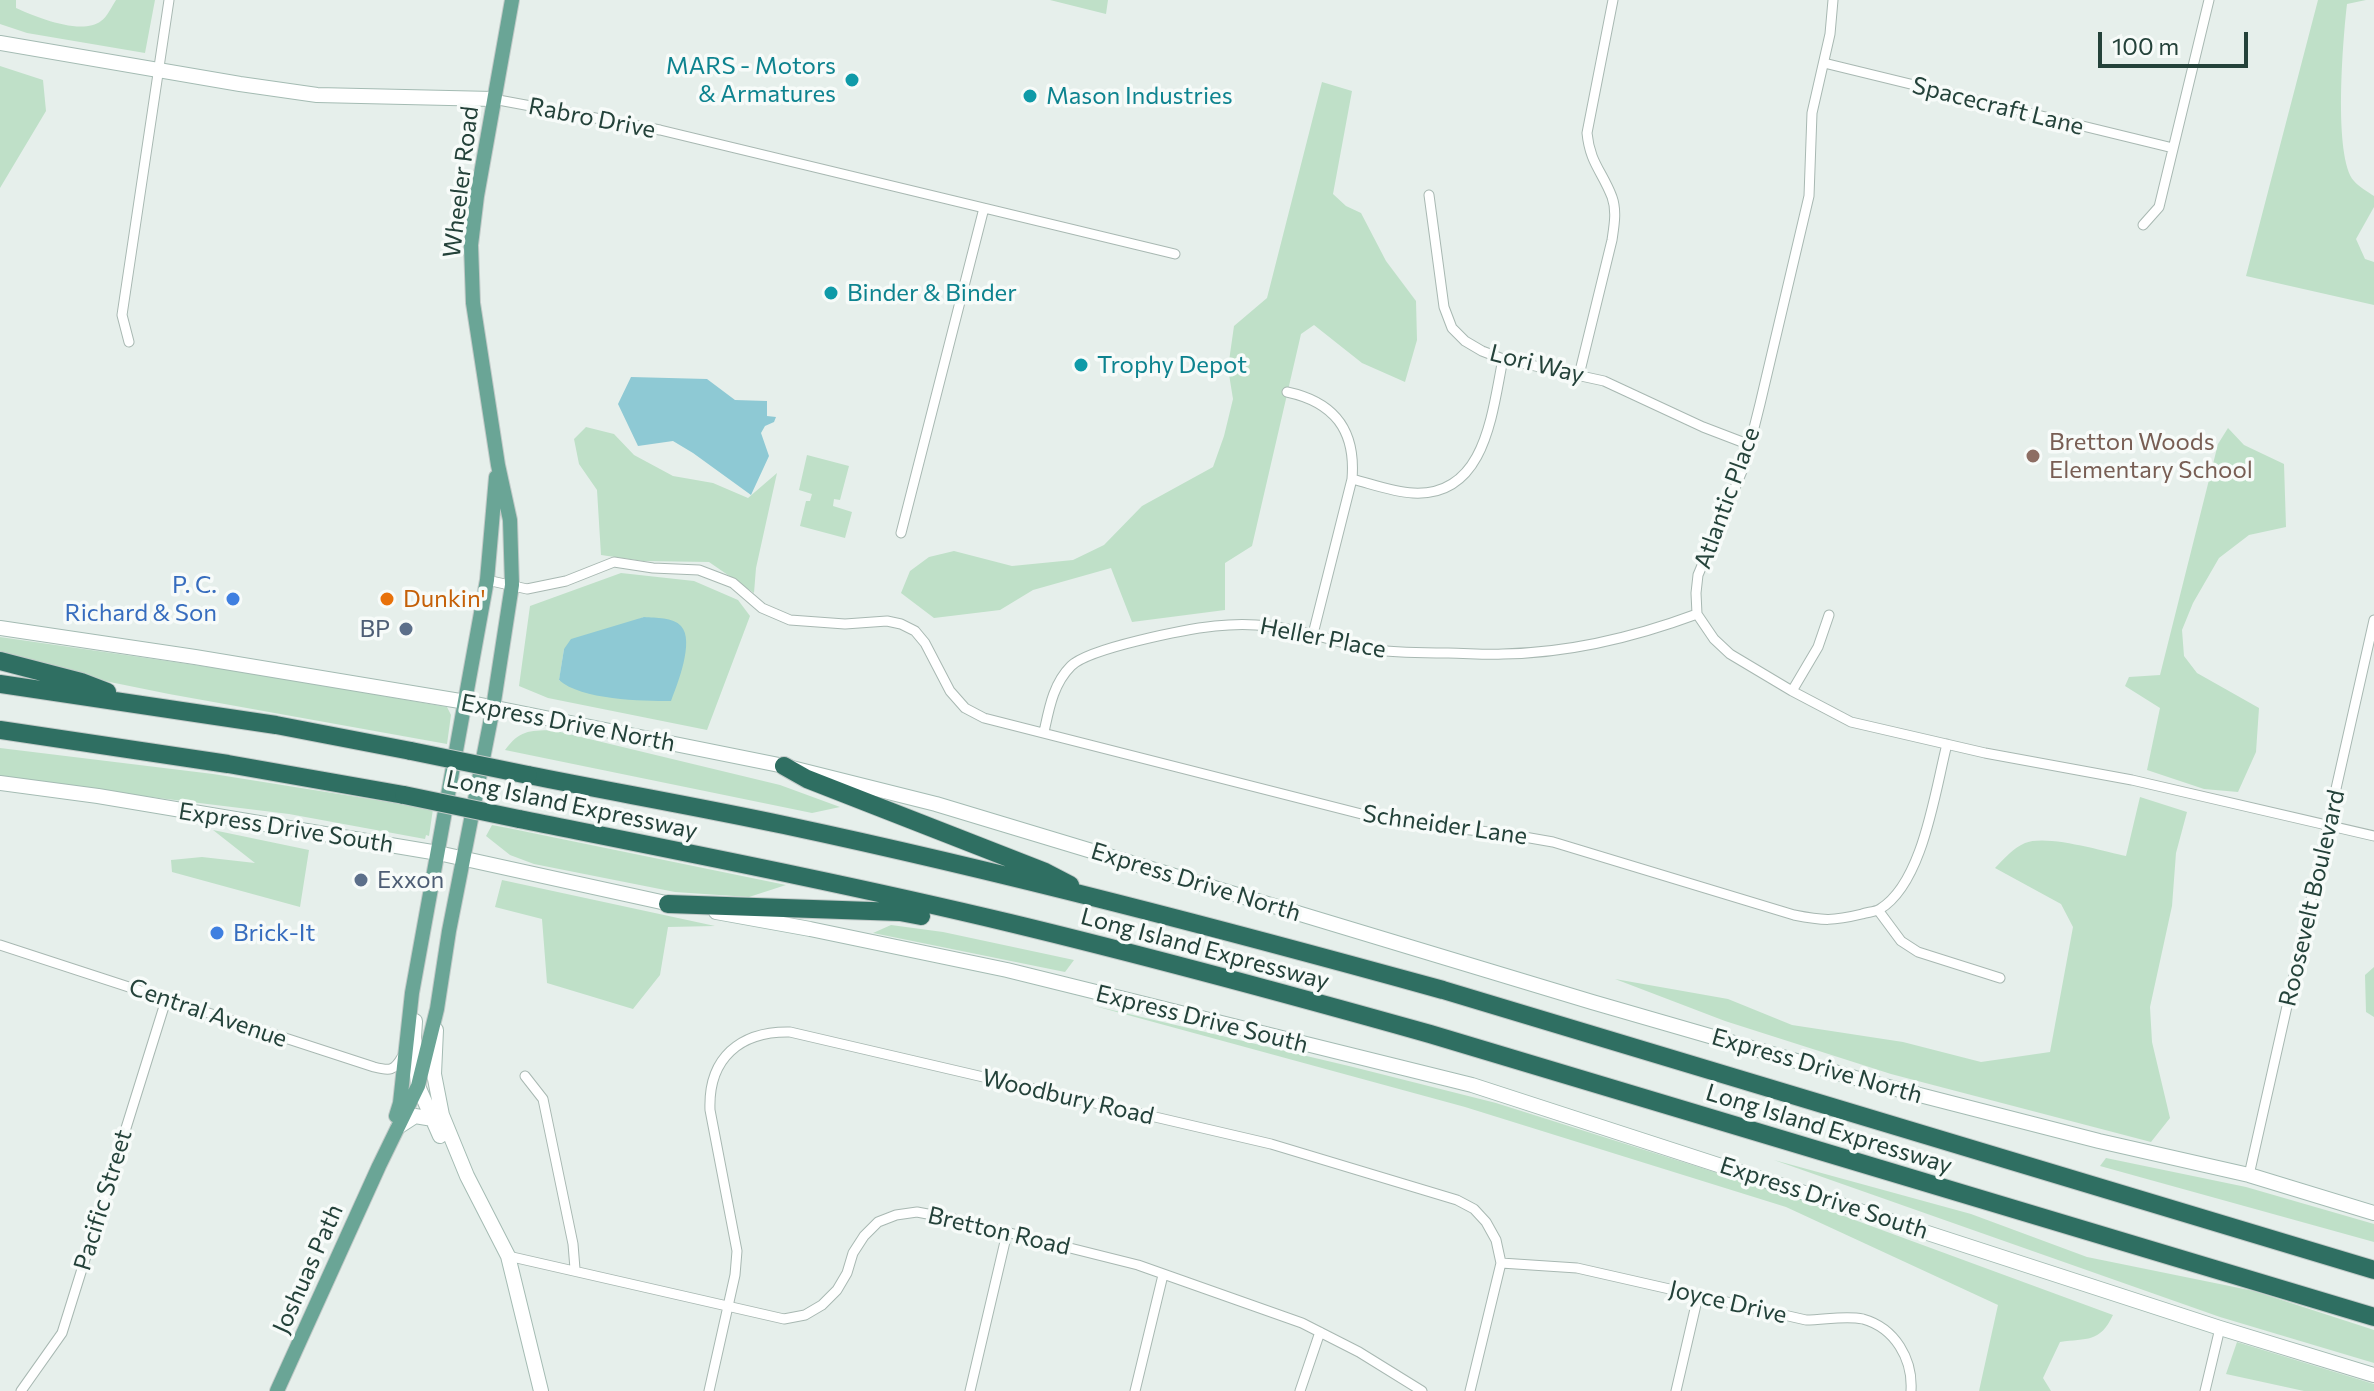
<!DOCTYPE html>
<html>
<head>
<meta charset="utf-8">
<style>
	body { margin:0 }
	#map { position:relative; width:2374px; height:1391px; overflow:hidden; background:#e6efeb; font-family:Commissioner,sans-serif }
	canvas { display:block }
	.scale { position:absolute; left:2098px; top:32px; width:150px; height:36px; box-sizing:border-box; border:4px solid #24423a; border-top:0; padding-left:10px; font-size:24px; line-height:28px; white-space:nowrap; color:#24423a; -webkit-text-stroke:6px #f7fbf9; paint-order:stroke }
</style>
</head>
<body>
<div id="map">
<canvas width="2374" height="1391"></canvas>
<div class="scale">100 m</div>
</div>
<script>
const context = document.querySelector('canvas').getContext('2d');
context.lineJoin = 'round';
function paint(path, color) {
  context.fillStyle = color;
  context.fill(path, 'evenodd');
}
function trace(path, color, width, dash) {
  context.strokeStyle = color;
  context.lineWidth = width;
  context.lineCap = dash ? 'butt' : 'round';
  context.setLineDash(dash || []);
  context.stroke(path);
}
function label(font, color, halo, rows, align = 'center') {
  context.font = font + ' Commissioner,sans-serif';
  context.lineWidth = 7;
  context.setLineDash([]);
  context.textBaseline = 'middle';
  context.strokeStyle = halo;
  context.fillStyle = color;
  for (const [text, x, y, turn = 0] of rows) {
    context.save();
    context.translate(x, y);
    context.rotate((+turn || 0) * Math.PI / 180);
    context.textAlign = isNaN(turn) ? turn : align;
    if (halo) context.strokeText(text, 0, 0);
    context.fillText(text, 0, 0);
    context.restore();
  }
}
paint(new Path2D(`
	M0,0H16V8C36,17 82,36 101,21C107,17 112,6 116,0H155L145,53L27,33L0,24Z
	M1050,0H1108L1106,14Z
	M2318,0H2366L2347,4C2343,38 2333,157 2354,181C2359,187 2368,192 2374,196V207L2356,239L2365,259L2374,262V305L2246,276Z
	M0,66L43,80L46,111L0,188Z
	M1322,82L1352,91L1333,194L1346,206L1361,213L1386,261L1416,301L1417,340L1405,382L1362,363L1314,325L1301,334L1252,546L1225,563V610L1132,622L1111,568L1033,590L1000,610L934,618L901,593L910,571L929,557L954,551L1012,566L1073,560L1104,545L1142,506L1213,467L1224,436L1233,399L1228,368L1234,326L1267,298Z
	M586,427L614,434L634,455L673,476L713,483L748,498L777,473L756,568L754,593L709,562L643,561L601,555L597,490L579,464L574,439Z
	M2228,428L2244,445L2284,464L2286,527L2249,535L2219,558L2193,603L2182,630L2184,656L2197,673L2259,708L2256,752L2238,792L2204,789L2147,770L2160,708L2125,686L2129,677L2160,675L2218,444Z
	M807,455L849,466L840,500L834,499L833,506L852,512L845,538L800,526L806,501H810L812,494L799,490Z
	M621,573L694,581L738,600L750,616L707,730L548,698L519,686L530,606ZM644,617L559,681L564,649Z
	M0,637L258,674L447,707L451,715L447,744L169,694L95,679L0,656Z
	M552,730L780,785L840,807L812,813L505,750C520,730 528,731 552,730Z
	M0,748L213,774L433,809L429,836L426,835L425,839L289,814L77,788L0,776Z
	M2140,797L2187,812L2176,853L2172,906L2150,1007L2152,1042L2170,1118L2151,1142L1891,1074L1725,1021L1615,979L1728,999L1792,1025L1903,1042L1981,1062L2050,1052L2073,927L2061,904L1995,868C2004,859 2013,848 2025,843C2046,834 2103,851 2126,856Z
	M492,825L508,828L786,885L749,897L675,892L534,864L510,855L486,836Z
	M213,830L309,850L300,907L172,872L171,860L202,857L255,863Z
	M502,880L715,926L668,927L660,975L633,1009L547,983L542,919L495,907Z
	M891,925L943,932L1074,960L1065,972L873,933Z
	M2374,967V1017L2366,1012L2365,975Z
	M1091,1005L1353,1067L1496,1103L1784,1194L2113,1315C2100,1343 2087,1338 2060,1342L2043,1378L2051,1391H1979L1998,1305L1786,1207L1465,1107Z
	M2106,1158L2246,1187L2374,1224V1242L2100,1166Z
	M1774,1160L1971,1214L2087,1257L2254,1291L2374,1330V1363L2220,1317Z
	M2237,1342L2374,1384V1391H2304L2226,1374Z`), '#bfe0c8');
paint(new Path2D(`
	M631,377L707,379L735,400L767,401V416L776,417L774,422L765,426L761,433L769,456L751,495L693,453L673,441L638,446L618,404Z
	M644,617C656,618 673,617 681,626C695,641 677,685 671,701C642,701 581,700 559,680L564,649L571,639Z`), '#8ec9d4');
const street = new Path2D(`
	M1833,0L1830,34L1812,113L1809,196L1760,404L1745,464L1698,575L1696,593L1697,614L1714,639L1730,654L1792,691L1851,722L1985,753L2132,780L2374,836
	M1824,63L2173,148
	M493,99L660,130L1175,254
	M1429,195L1444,307L1452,328L1465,341L1482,351L1503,359L1604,381L1703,427L1750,445
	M2143,225L2159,207L2209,0
	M129,342L122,315L169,0
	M1579,375L1612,240C1614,226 1617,211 1612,197C1602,171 1590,163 1587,133L1613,0
	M1287,392C1334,402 1356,430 1352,479L1313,634
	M1352,479C1372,484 1393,492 1413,493C1486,497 1492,412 1503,359
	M901,533L984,208
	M487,580L527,589L566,581L614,562L653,568L699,570L733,583L762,608L790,620L845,624L887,621L901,624L915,631L925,643L950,691L965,708L984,718L1389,821L1507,834L1553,842L1794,915C1824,921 1833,921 1862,914C1868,912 1875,912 1880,909C1923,883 1935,791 1947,744
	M1792,691L1818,647L1829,615
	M1044,732C1049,709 1053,684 1071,666C1089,648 1187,629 1215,626C1233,624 1252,624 1269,626C1306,630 1340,644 1376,650C1400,653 1424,653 1448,653C1466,653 1484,655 1503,654C1569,653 1635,637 1697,614
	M1878,910L1901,941L1918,952L2000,978
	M0,945L374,1067C390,1071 394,1071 402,1057
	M525,1076L543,1099L573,1244L575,1269
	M2249,1175L2374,620
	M508,1256L784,1319L805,1315L822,1305L837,1290L847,1273L853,1253L864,1236L878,1222L896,1215L917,1212L954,1219L1138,1265L1302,1323L1359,1352L1422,1391
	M1501,1263L1577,1268L1806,1320C1825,1320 1845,1315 1863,1319C1895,1328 1913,1359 1911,1391
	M21,1391L62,1333L166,1000
	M709,1391L735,1275L737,1251L710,1110C708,1058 740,1031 790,1032L1271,1144L1457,1200L1474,1209L1486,1222L1496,1240L1501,1263L1470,1391
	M970,1391L1007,1233
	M1135,1391L1163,1275
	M1300,1391L1320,1332
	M1676,1391L1698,1296
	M2205,1391L2220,1328`);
const secondary = new Path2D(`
	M0,43L240,84L317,95L493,99
	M0,628L195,657L466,702L784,766L936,804L1592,1002L1869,1082L2099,1141L2249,1175L2374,1213
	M0,783L98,796L438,853L675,905
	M716,912L810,929L1007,970L1472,1085L2220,1328L2374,1375
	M415,1021L414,1038L418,1086L440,1136
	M436,1030L434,1074L442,1115L467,1176L508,1256L541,1391
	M398,1127L415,1116L433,1119`);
const primary = new Path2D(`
	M396,1116L400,1103L412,993L487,580L496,477
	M277,1391L379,1166L418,1086L437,1009L449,931L493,708L512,585L510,520L498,465L473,303L471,245L477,196L512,0`);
const highway = new Path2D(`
	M0,661L81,682L107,692
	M0,684L276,725L411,751
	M0,730L228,764L404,795
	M784,766L807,779L1045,872L1070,885
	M528,775C613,792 699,807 784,825C1005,872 1225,930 1443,990L2374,1270
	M519,819C683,852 847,884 1010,923C1151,957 1291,995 1430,1034L2374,1317
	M668,904L900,912L921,916`);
trace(street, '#a8b8b2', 11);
trace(secondary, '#a4bbb3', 16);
trace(primary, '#c2cac8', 16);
trace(highway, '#c2cac8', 20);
trace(street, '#fff', 9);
trace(secondary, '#fff', 14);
trace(primary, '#6aa596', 14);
trace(highway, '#2f6f62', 18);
const highwayBridge = new Path2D(`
	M411,751L528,775
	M404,795L519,819`);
trace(highwayBridge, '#c2cac8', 20, []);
trace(highwayBridge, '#2f6f62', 18);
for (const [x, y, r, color] of [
	[852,80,8,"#0f9aa8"],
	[1030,96,8,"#0f9aa8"],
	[831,293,8,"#0f9aa8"],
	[1081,365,8,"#0f9aa8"],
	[2033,456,8,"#8d6e63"],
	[233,599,8,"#3f7fe0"],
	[387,599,8,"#e8710a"],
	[406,629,8,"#5c6f8a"],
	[361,880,8,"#5c6f8a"],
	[217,933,8,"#3f7fe0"]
]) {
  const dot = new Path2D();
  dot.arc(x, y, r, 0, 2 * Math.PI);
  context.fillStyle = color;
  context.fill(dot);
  trace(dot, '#f7fbf9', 3);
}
label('24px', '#0d838f', '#f7fbf9', [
	["MARS - Motors",836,66,"right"],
	["& Armatures",836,94,"right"],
	["Mason Industries",1046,96],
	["Binder & Binder",847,293],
	["Trophy Depot",1097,365]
], 'left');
label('24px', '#24423a', '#f7fbf9', [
	["Spacecraft Lane",1998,106,14],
	["Rabro Drive",592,118,11],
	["Wheeler Road",461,182,-83],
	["Lori Way",1537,364,14],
	["Atlantic Place",1727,498,-70],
	["Heller Place",1323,638,11],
	["Express Drive North",568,723,11],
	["Long Island Expressway",572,805,12],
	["Schneider Lane",1445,825,8],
	["Express Drive South",286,828,9],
	["Express Drive North",1196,882,17],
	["Roosevelt Boulevard",2312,898,-77],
	["Long Island Expressway",1205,949,15],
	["Central Avenue",208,1013,19],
	["Express Drive South",1202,1019,14],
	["Express Drive North",1817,1066,16],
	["Woodbury Road",1068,1097,13],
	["Long Island Expressway",1829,1129,17],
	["Express Drive South",1824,1198,18],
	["Pacific Street",103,1200,-73],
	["Bretton Road",999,1231,13],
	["Joshuas Path",308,1269,-66],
	["Joyce Drive",1728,1302,13]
]);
label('24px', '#785e54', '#f7fbf9', [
	["Bretton Woods",2049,442],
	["Elementary School",2049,470]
], 'left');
label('24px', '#366cbe', '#f7fbf9', [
	["P. C.",217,585],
	["Richard & Son",217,613],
	["Brick-It",233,933,"left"]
], 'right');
label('24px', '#c56008', '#f7fbf9', [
	["Dunkin'",403,599]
], 'left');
label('24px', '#4e5e75', '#f7fbf9', [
	["BP",390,629],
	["Exxon",377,880,"left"]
], 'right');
</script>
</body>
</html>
